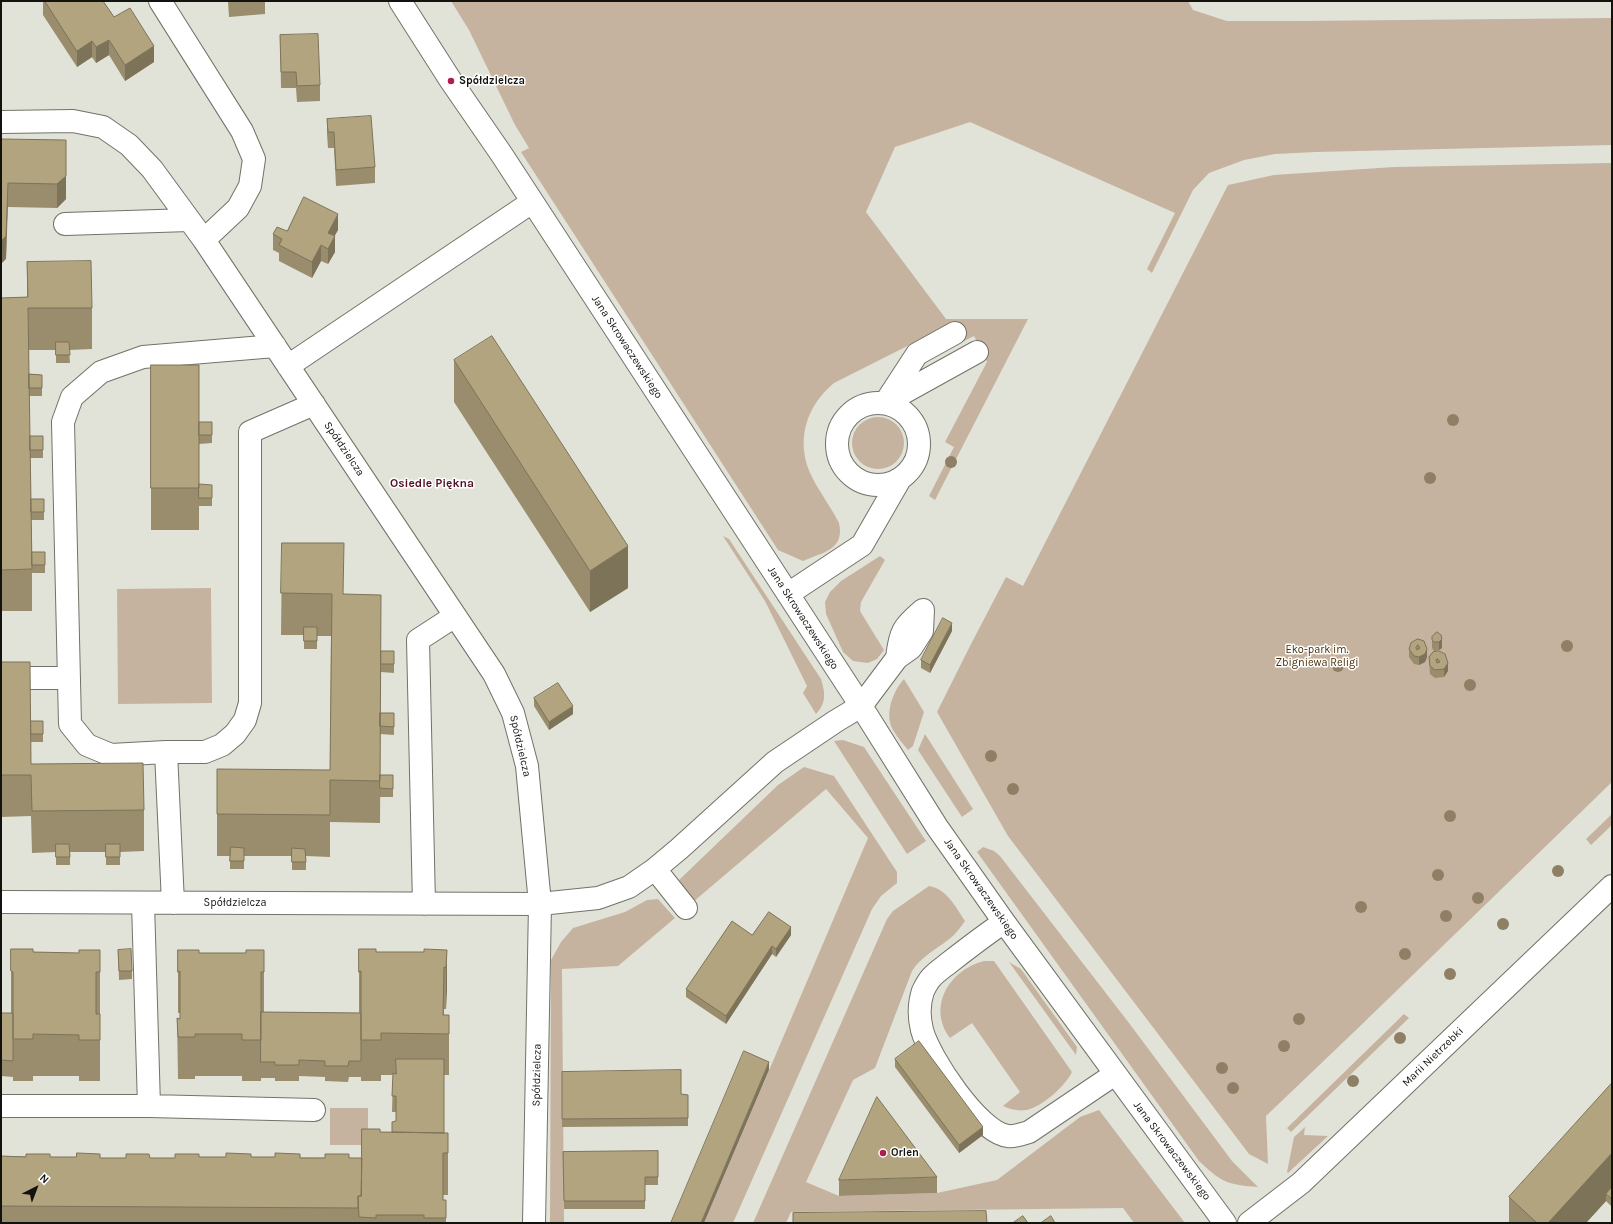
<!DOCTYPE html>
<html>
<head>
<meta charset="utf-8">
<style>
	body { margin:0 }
	#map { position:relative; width:1613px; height:1224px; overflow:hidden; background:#e2e3d8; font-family:Karla,sans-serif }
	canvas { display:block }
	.frame { position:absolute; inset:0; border:2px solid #12120f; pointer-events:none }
	.north { position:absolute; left:16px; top:1168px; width:40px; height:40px; -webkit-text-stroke:3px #fff; paint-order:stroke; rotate:42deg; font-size:11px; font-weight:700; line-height:16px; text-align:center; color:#12120f }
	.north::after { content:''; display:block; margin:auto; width:14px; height:18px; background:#12120f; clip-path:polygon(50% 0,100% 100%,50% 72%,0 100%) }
</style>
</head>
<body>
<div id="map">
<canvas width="1613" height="1224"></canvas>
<div class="frame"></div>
<div class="north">N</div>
</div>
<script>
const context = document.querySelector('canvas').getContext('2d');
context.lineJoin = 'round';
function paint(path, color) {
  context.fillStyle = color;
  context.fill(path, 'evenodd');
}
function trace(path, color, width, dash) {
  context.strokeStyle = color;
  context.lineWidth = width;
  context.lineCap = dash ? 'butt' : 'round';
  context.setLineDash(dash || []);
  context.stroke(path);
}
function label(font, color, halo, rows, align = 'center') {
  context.font = font + ' Karla,sans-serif';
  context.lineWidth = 3;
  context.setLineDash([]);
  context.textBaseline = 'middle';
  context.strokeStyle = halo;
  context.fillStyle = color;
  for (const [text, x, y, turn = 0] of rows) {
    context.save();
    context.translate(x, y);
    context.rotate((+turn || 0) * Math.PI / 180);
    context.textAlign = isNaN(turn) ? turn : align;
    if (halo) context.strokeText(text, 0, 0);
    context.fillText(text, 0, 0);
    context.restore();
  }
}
paint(new Path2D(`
	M451,1H1188L1193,10L1227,21H1298L1612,18V145L1316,152L1275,154L1244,160L1209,173L1193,190L1152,273L1147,269L1175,213L970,122L895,147L866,212L946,319H1028L935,500L929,496L954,447L945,442L987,362L974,336L964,341L953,323L834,383C805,407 795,443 812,477C820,493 831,507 839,523C845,550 823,552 803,561L778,550L521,152L529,148L515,125L469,30Z
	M1612,163V782L1355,1031L1266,1116L1268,1164L1249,1154L1008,836L937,712L970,646L1006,577L1023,586L1228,185L1274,175L1394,167Z
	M852 443a26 26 0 1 1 52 0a26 26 0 1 1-52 0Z
	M723,536L729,539L821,679C825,693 827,702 816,714L803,693L807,686L765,601Z
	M880,556L885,560L861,602L860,611L884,650L877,659L868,663L853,661L843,652L826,614L825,602L830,592L841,581Z
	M211,588L212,703L118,704L117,589Z
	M904,679L924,712L913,746L908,750C903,744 897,737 893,730C884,714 893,691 904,679Z
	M925,734L973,809L962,817L918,750Z
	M843,740L864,747L926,841L907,854L834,741Z
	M804,767L834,776L897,872V883L881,896L872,909L733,1223H704L868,838L826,789L693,902L679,880L778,785Z
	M1612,814V825L1591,845L1586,839Z
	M983,847L994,851L1000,856L1129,1023L1232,1161L1258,1187C1228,1185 1221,1182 1199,1161L977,852Z
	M929,886C947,889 955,906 965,921C960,928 955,935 948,940C935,950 921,957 912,971L875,1068L853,1080L806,1182L839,1196L937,1193L997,1180L1080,1117L1099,1110L1185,1223H1134L1123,1208L791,1212L786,1223H753L887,919L893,911Z
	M658,899L675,918L618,966L562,969L564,1223H550L551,960L561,942L573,928L625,912L647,900Z
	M984,961H994L1072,1072C1065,1086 1045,1104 1030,1109C1022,1112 1011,1110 1003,1106L1020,1092L972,1023L950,1038C927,1007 949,970 984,961Z
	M1009,962L1021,969L1077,1047L1076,1055Z
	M1404,1014L1409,1018L1291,1132L1287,1128Z
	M330,1108H368V1145H330Z
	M1305,1127L1304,1135L1328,1136L1288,1173L1287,1172L1294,1137Z`), '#c6b39f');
const minor = new Path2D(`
	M160,1L242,131L254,159L250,186L238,208L204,240
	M400,1L451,81L502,155L861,706L937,827L1004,922L1225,1223
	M1,122L73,121L103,127L129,145L152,169L204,240L494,674L513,713L527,766L540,904L534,1223
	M65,224L189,220
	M275,346L143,357L101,372L72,397L63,422L70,724L87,745L111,755L166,752H205L222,745L235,734L245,720L250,703V432L314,404
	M288,366L532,202
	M887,400L917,354L955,333
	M837 444a41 41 0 1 1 82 0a41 41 0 1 1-82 0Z
	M885,403L977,352
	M788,594L862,545L900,479
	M897,658C900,631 903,627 923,610
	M1,678H69
	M166,752L173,903
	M655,869L686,908
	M1,902L540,904L598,898L629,887L655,869L679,849L775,762L836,721L861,706L897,658L911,648L922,631L923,610
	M143,903L149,1106
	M424,904L418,640L455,616
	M1004,922C985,935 968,948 950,962C944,967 936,972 931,978C928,981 925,987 923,991C919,1003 919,1018 922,1030C929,1057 979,1133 1008,1136C1015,1137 1022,1134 1029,1132L1115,1074
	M1,1106H149L314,1110
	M1249,1223L1301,1183L1612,886`);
trace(minor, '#727269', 24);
trace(minor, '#fff', 22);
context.fillStyle = '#8f7f64';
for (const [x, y] of [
	[1453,420],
	[951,462],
	[1430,478],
	[1567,646],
	[1338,666],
	[1470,685],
	[991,756],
	[1013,789],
	[1450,816],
	[1558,871],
	[1438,875],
	[1478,898],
	[1361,907],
	[1446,916],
	[1503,924],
	[1405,954],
	[1450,974],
	[1299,1019],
	[1400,1038],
	[1284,1046],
	[1222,1068],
	[1353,1081],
	[1233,1088]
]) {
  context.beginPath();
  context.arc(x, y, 6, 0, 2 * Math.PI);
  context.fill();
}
paint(new Path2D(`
	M43,1H103L114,17L154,62L125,81L109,55L96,63L92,57L77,67L43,15Z
	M228,1H265V14L229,17Z
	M280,35L320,85V101L297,102L296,88H281Z
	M327,119L375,167V183L336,186L334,148H328L327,134Z
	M1,139L66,164V199L57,208L8,207L6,259Z
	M338,230L334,236L335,252L328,264L321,261L312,278L279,261V253L273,250V234Z
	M27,262L92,308V349L69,350L70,363H56V350H29V374L42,375V396H29L30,436H43V458H30L31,499H44V520H31L32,552L45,565V573H32V611H1V298L27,297Z
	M454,360L628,588L590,612L454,402Z
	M151,365L199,422L212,435V443L199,444V488L212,485V506H199V530H151Z
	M282,543L344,594L381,656L394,651V673L381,672L380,713H394V735L380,734V714V776L393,775V797H380V823L330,822V857L306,856V870H292V856H244V869H230V856H217V814L330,770L331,636H317V649H304V635H281Z
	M952,631L930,673L921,668V660Z
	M1437,632L1442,648L1439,650L1434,651L1432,648V637Z
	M1418,639L1427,657L1425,662L1419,665L1414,664L1409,657V649Z
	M1433,652L1448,671L1444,677L1435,678L1430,674L1429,657Z
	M1,662L31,721H43V742H31V764L144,810V851L120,852V865H106V852H70V865H56V852L32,853L31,816L1,817Z
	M534,698L573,714L549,730L534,706Z
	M752,935H791L776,957L772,954L726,1024L686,997V989Z
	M11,949L33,952L79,953L100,950V1081H79V1076H33V1081H13V1067V1077L1,1076V1013H11Z
	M359,949L376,952H424L447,950L446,1009H444V1015H449V1075H444V1133H448V1195H443V1200H446V1223H198L1,1222V1156L100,1158H175L199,1157L362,1158L380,1132H392L396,1121V1112H392L393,1075H381V1081H361V1013H359Z
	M118,950L132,971V979L119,980Z
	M178,950L199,953H246L264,950V1012L361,1013V1077H349L348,1082L325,1081V1077L299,1076V1081H275V1078H261V1081H242V1076H195V1079H178L177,1018L180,1019V1013H178Z
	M895,1059L983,1135L959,1153L895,1067Z
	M562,1072L681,1094L688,1095V1126L562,1127Z
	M1612,1083V1207L1606,1201L1586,1223H1509V1197Z
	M658,1151V1185H645V1209H564L563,1152Z
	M937,1177V1193L839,1196V1180Z`), '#998d6d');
paint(new Path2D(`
	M109,40V55L96,63V47Z
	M92,41V57L77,67V51Z
	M154,46V62L125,81V65Z
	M66,140V199L57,208V184Z
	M8,183L6,259L1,264V241Z
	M338,214V230L328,248V233Z
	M335,236V252L328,264V249Z
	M321,245V261L312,278V262Z
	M628,546V588L590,612V571Z
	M381,595V636L380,823V781Z
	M952,623V631L930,673V665Z
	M1442,639V648L1439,650V642Z
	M1427,649V657L1425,662L1419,665V657Z
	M1448,663V671L1444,677V669Z
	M573,706V714L549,730V722Z
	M791,927V935L776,957V949Z
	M772,946V954L726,1024V1016Z
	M447,950V991L446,1009V968Z
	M769,1062V1070L704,1223H701Z
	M983,1127V1135L959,1153V1145Z
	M1612,1153V1194H1606V1201L1586,1223H1548Z`), '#7d7359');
const building = new Path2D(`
	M45,1H103L114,17L130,8L154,46L125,65L109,40L96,47L92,41L77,51Z
	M318,34L320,85L297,86L296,72H281L280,35Z
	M371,116L375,167L336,170L334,132H328L327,119Z
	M1,139L66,140V176L57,184L8,183L6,236L1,241Z
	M304,197L338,214L328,233L335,236L328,249L321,245L312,262L279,245L282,239L273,234L277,227L287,231Z
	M91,261L92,308H28L32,569L1,570V298L28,297L27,262Z
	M492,336L628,546L590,571L454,360Z
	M56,342H69L70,355H56Z
	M151,365H199V488H151Z
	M29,374L42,375V388H29Z
	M199,422H212V435H199Z
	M30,436H43V450H30Z
	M199,484L212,485V498H199Z
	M31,499H44V512H31Z
	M282,543H344L343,594L381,595L380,781L330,780V815L217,814V769L330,770L332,594L281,593Z
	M32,552H45V565H32Z
	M943,618L952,623L930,665L921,660Z
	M304,627H317V641H304Z
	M1437,632L1441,635L1442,639L1439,642H1434L1432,640V637Z
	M1418,639L1424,641L1427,649L1425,654L1419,657L1414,656L1409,649L1411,643ZM1418,645L1420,648L1417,650L1416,648Z
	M381,651H394V664H381Z
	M1439,651L1445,654L1448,663L1444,669L1435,670L1430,666L1429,657L1433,652ZM1438,659L1440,662L1437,663L1436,660Z
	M1,662H30L31,764L143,763L144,810L32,811L31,775H1Z
	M558,683L573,706L549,722L534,698Z
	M380,713H394V727L380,726Z
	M31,721H43V734H31Z
	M380,775H393V789L380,788Z
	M56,844H69L70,857H56Z
	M106,844H120V857H106Z
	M231,847L244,848V861H230Z
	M292,848L305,849L306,862H292Z
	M769,912L791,927L776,949L772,946L726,1016L686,989L732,921L752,935Z
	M11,949H33V952L79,953V950H100V972H96V1014H100V1040H79V1035L33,1034V1039H13V972L11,971Z
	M131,949L132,971H119L118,950Z
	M359,949H376V952H424V949L447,950L446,968L444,967L443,1015H449V1034L381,1033V1040H361V971L359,972Z
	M178,950H199V953H246V950H264V972H261V1040H242V1034H195V1037H178L177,1018L180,1019V971L178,972Z
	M261,1012L361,1013V1061H349L348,1066H325V1061L299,1060V1065H275V1062H261Z
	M1,1013H13V1061L1,1060Z
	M919,1041L983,1127L959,1145L895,1059Z
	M744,1051L769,1062L701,1223H671Z
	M396,1059H444V1133L392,1132V1122L396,1121V1096H392L393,1073L396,1074Z
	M681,1070V1094L688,1095V1118L562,1119V1072Z
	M1612,1083V1153L1548,1223H1537L1509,1197Z
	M877,1097L937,1177L839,1180Z
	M362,1129H380V1132L448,1133V1153H443V1200H446V1218H424V1215H376V1218L359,1217L358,1196H361Z
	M658,1151V1177H645V1201H564L563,1152Z
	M77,1153L100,1154V1158H126V1154H149L150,1158H175V1154H199V1157H226V1153L251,1154V1157H275V1153L300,1154V1158H325V1154H349V1158H362L361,1196H358V1208L1,1206V1156L26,1157V1154H50V1157H76Z
	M1612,1187V1199L1606,1194Z
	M986,1211L987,1223H793V1213Z
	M1023,1216L1028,1223H1013Z
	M1051,1216L1055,1223H1041Z`);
paint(building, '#b2a47f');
trace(building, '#7d7359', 1);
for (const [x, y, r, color] of [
	[451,81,4,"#af1e4f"],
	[883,1153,4,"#af1e4f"]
]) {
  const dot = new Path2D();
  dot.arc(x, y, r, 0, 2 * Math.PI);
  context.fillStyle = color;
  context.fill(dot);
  trace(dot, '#fff', 1.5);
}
label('bold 11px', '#12120f', '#fff', [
	["Spółdzielcza",459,81],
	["Orlen",891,1153]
], 'left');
label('11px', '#12120f', '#fff', [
	["Jana Skrowaczewskiego",627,347,57],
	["Spółdzielcza",344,449,56],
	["Jana Skrowaczewskiego",803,618,57],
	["Spółdzielcza",520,746,77],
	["Jana Skrowaczewskiego",981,889,55],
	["Spółdzielcza",235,903],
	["Marii Nietrzebki",1433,1057,-44],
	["Spółdzielcza",537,1075,-89],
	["Jana Skrowaczewskiego",1172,1151,53]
]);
label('11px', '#4b2e05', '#fff', [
	["Eko-park im.",1317,650],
	["Zbigniewa Religi",1317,663]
]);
label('bold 12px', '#541025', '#fff', [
	["Osiedle Piękna",432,484]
]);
</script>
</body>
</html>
